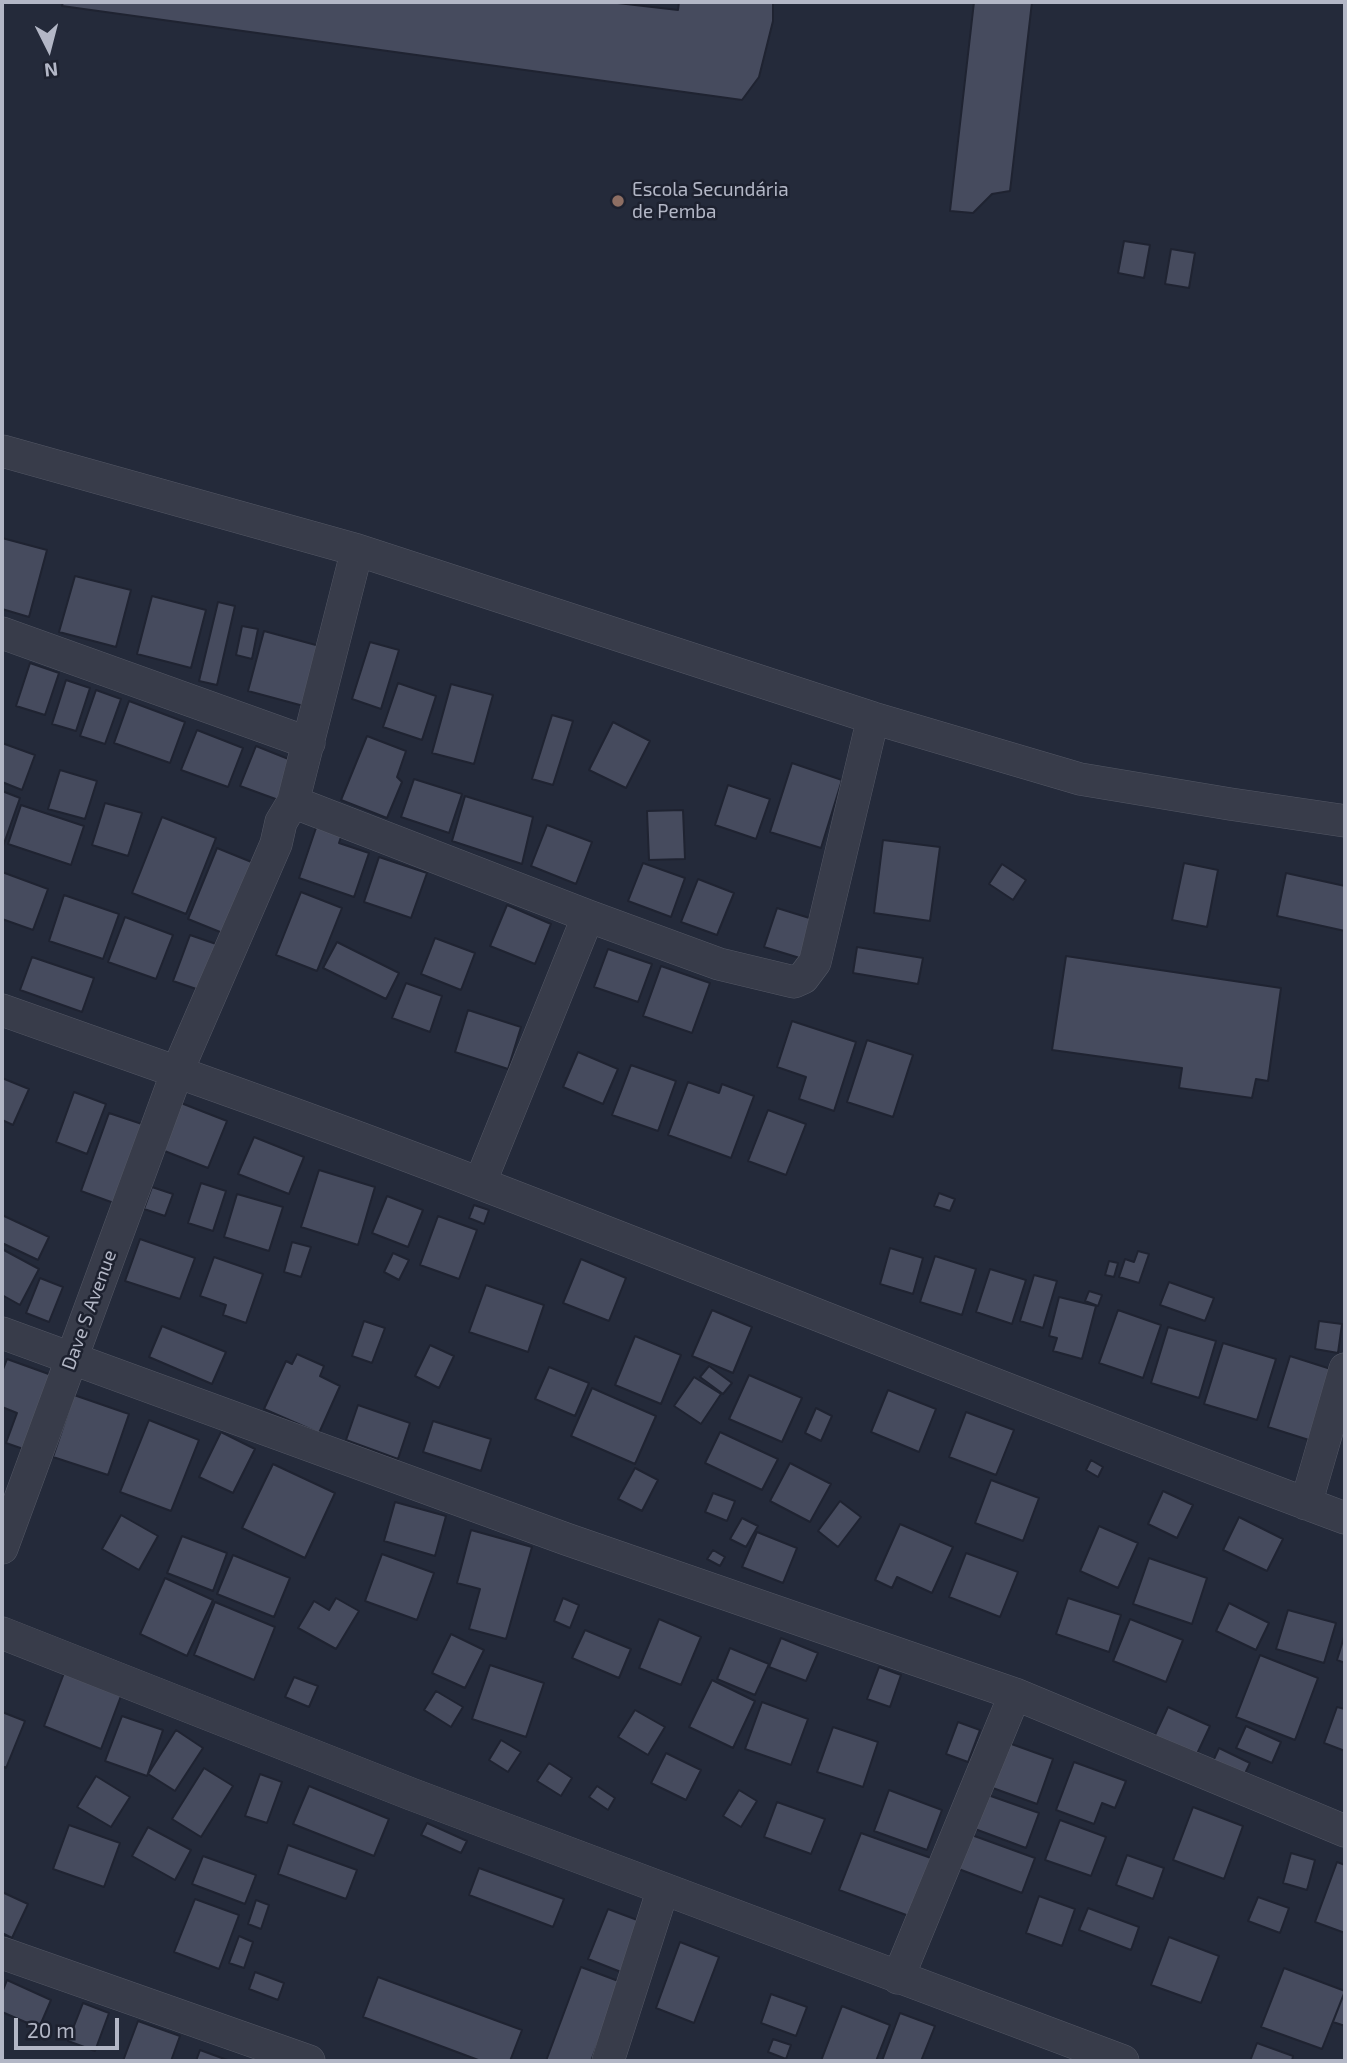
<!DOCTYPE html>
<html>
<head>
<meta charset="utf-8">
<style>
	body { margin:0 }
	#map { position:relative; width:1347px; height:2063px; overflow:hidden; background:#242a3a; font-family:"Exo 2",sans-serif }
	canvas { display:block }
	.frame { position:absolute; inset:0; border:4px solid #b3b7c6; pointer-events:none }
	.north { position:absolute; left:14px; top:14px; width:70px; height:70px; -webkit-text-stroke:5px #1d212f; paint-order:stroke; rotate:174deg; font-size:19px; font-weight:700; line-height:28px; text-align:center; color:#b3b7c6 }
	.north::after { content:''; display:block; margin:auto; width:24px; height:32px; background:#b3b7c6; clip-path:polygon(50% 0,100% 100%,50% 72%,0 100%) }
	.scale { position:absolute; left:14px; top:2018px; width:105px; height:32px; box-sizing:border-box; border:4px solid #b3b7c6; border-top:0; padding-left:9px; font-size:21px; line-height:24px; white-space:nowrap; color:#b3b7c6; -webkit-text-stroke:5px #1d212f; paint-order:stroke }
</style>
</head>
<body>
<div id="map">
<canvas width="1347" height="2063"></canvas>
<div class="frame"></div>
<div class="north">N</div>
<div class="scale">20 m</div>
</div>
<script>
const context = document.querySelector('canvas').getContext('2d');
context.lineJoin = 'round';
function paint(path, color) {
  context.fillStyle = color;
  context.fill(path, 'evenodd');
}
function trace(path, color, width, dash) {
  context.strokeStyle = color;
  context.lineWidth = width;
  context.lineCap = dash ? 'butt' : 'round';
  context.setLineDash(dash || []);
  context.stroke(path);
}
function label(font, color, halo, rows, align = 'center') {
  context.font = font + ' "Exo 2",sans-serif';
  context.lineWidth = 5;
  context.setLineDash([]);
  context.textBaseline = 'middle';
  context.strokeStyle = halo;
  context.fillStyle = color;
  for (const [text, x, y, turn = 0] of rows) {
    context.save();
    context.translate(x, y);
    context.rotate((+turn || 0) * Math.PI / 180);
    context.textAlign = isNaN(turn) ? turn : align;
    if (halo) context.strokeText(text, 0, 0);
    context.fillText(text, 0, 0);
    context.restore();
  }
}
const building = new Path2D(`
	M63,2H609L678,10L679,2H773V21L759,77L742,100L62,6Z
	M974,2H1032L1010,191L992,194L973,213L950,211Z
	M1124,241L1150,245L1144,278L1118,273Z
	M1171,249L1195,253L1189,288L1165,284Z
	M2,538L47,550L29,617L2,609Z
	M75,576L131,590L116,647L59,632Z
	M152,596L206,610L191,668L137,654Z
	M218,602L235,606L217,685L199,681Z
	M242,626L258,629L252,659L236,655Z
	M264,631L327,648L311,708L248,691Z
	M370,642L399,650L381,709L352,699Z
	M30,663L59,673L45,715L16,706Z
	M66,680L90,688L76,731L52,724Z
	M398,683L436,696L422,740L383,727Z
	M451,684L493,695L474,764L432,753Z
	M96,690L121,699L105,744L80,736Z
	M129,701L185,722L170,763L114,743Z
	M552,715L573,721L553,785L532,779Z
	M613,722L650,741L626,788L589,770Z
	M197,730L243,748L228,787L181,770Z
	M367,736L406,751L397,777L402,782L387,818L341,800Z
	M2,743L35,755L22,790L2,782Z
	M256,746L296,762L281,801L240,786Z
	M792,763L842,780L821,848L770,832Z
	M60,770L97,781L85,819L48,809Z
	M414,779L462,794L449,833L401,817Z
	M728,785L770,799L756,839L715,825Z
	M2,791L20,798L2,849Z
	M465,796L533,817L522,864L452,841Z
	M105,803L142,813L128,856L92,845Z
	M21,805L84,826L71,865L8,844Z
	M683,810L685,859L649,860L647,811Z
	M162,817L216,838L186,914L132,893Z
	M318,822L343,831L339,843L369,853L354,897L299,878Z
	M547,825L592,842L576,884L531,866Z
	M883,840L940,847L930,921L874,913Z
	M217,848L254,863L225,934L188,919Z
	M379,857L427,873L411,918L364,902Z
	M643,863L685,878L671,917L628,901Z
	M1184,863L1218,870L1207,927L1172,920Z
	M1002,864L1026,880L1013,900L989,884Z
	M2,872L48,889L33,930L2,919Z
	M1286,873L1345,886V931L1277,916Z
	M698,879L734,893L717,935L681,922Z
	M301,892L342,908L317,971L276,955Z
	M64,895L119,914L103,959L49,941Z
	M507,905L551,924L535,964L490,946Z
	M777,908L816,920L803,959L764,947Z
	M125,917L173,935L156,979L108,962Z
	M190,935L222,946L205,992L173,981Z
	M435,938L475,953L461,990L421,974Z
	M337,942L399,973L386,999L323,968Z
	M857,947L923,958L918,984L853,973Z
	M608,949L652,964L638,1002L594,987Z
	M1066,956L1281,988L1268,1081L1256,1079L1252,1098L1179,1088L1182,1068L1052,1050Z
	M32,957L94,978L82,1012L20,990Z
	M661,966L710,983L692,1033L643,1016Z
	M406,983L442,996L430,1032L392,1018Z
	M468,1010L521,1027L508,1069L455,1052Z
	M792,1021L856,1042L834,1111L799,1099L806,1077L777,1067Z
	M867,1040L913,1055L893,1117L847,1102Z
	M578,1052L618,1069L603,1104L563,1087Z
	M631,1065L676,1081L658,1131L612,1115Z
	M2,1078L29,1089L13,1125L2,1120Z
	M688,1082L719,1093L722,1084L754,1096L731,1158L668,1135Z
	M74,1092L106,1104L87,1154L56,1142Z
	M181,1103L227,1121L208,1168L162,1150Z
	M768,1110L806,1124L786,1175L748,1161Z
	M109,1113L151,1127L122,1206L81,1191Z
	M254,1137L304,1157L289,1194L238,1174Z
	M319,1170L375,1187L358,1245L301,1227Z
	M201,1183L226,1191L213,1231L188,1223Z
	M152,1187L173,1194L165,1216L144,1209Z
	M939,1193L955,1199L950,1211L934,1206Z
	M237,1194L283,1207L269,1251L224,1237Z
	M387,1196L423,1210L408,1247L372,1233Z
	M474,1205L489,1210L484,1224L469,1218Z
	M2,1215L49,1237L38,1260L2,1243Z
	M438,1216L477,1230L459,1279L420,1265Z
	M140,1239L195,1258L180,1299L125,1281Z
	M292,1242L311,1247L301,1277L284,1272Z
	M890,1248L923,1258L913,1294L880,1284Z
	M2,1249L39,1269L20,1305L2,1295Z
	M1138,1251L1149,1254L1139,1283L1119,1277L1125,1259L1134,1262Z
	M393,1253L409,1260L399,1280L384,1272Z
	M935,1256L976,1269L962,1315L920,1302Z
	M214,1257L263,1274L246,1323L223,1315L226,1305L200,1296Z
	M581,1259L626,1278L609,1321L563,1303Z
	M1109,1261L1118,1263L1114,1277L1105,1275Z
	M990,1269L1026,1280L1012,1324L976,1312Z
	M1034,1275L1057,1281L1043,1328L1020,1321Z
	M40,1278L63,1287L49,1322L26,1313Z
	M1169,1282L1214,1298L1205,1321L1160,1305Z
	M486,1285L544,1305L528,1352L469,1332Z
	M1089,1291L1102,1295L1098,1306L1085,1301Z
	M1059,1297L1096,1306L1082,1359L1053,1351L1057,1338L1049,1336Z
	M712,1310L752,1327L733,1373L692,1356Z
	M1118,1310L1161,1325L1143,1378L1099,1363Z
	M364,1321L385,1328L372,1363L352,1356Z
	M1319,1321L1342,1324L1338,1353L1315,1349Z
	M162,1326L226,1352L212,1384L149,1357Z
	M1168,1327L1216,1341L1199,1398L1151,1383Z
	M635,1336L681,1355L661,1404L615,1385Z
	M1223,1343L1276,1359L1257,1420L1204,1404Z
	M430,1345L454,1356L439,1388L415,1376Z
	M297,1354L324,1366L320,1376L340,1386L319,1433L264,1409L286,1361L292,1364Z
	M1290,1356L1334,1370L1312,1441L1268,1427Z
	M7,1359L57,1377L29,1451L6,1443L17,1413L2,1407V1372Z
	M709,1366L732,1383L723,1394L700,1377Z
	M549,1367L589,1383L575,1416L535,1399Z
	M749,1375L802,1398L782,1442L729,1419Z
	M694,1377L721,1394L701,1424L674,1406Z
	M592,1388L656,1416L635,1464L571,1436Z
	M888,1390L936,1409L919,1452L871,1432Z
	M74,1395L129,1414L108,1475L53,1457Z
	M358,1405L410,1423L398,1459L346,1440Z
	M816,1408L832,1416L821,1441L805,1433Z
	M966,1412L1014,1430L996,1475L949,1457Z
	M149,1420L199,1440L171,1511L120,1492Z
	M433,1421L491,1439L481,1471L423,1452Z
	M221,1432L255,1449L233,1493L199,1477Z
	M720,1432L778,1459L762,1490L705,1463Z
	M1091,1460L1103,1467L1098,1477L1086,1470Z
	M790,1463L831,1484L810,1522L770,1501Z
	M273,1464L335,1493L305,1558L242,1528Z
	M635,1468L658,1480L642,1511L618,1499Z
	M991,1480L1039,1498L1023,1541L975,1523Z
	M1163,1491L1193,1505L1177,1538L1148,1524Z
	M713,1493L735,1501L727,1521L705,1512Z
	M840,1501L861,1517L838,1547L818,1531Z
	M395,1502L446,1516L435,1556L384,1541Z
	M121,1515L158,1536L139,1570L102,1549Z
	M1239,1517L1283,1539L1267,1571L1223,1550Z
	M742,1518L758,1526L746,1547L730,1539Z
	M900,1524L953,1547L932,1593L897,1577L892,1588L875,1580Z
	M1099,1526L1138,1543L1118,1588L1080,1571Z
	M471,1530L532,1547L506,1639L469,1629L480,1589L457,1583Z
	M757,1532L797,1548L783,1583L742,1567Z
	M182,1536L227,1553L213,1591L167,1573Z
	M713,1550L725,1557L720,1566L707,1559Z
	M966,1553L1018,1572L1000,1617L949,1597Z
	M382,1554L434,1573L417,1620L365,1601Z
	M233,1555L290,1578L274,1617L217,1594Z
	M1149,1558L1207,1578L1192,1624L1133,1604Z
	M165,1578L213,1600L187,1656L140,1634Z
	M336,1598L359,1611L336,1649L298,1628L314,1601L329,1610Z
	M563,1598L579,1605L570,1628L554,1621Z
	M1068,1598L1121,1615L1109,1652L1056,1634Z
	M215,1602L275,1627L254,1680L194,1655Z
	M1229,1603L1269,1623L1256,1650L1216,1631Z
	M1288,1610L1336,1623L1324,1663L1276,1649Z
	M659,1619L701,1637L681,1685L639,1668Z
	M1130,1619L1183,1640L1166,1682L1113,1661Z
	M585,1630L631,1649L619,1678L572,1658Z
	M451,1634L484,1650L465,1688L432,1673Z
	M1345,1634V1663L1337,1660Z
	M781,1638L818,1653L806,1681L769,1667Z
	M730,1648L769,1664L755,1695L717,1679Z
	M1260,1655L1318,1678L1295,1740L1236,1717Z
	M490,1665L544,1683L526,1737L472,1719Z
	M879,1667L901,1675L890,1707L867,1699Z
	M64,1673L121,1696L101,1749L44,1726Z
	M294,1677L318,1686L309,1707L285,1697Z
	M712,1680L755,1701L733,1748L689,1727Z
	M436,1691L463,1707L451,1727L424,1710Z
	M762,1702L808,1719L791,1765L745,1749Z
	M1168,1707L1210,1726L1196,1756L1154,1737Z
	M1337,1707L1345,1709V1751L1324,1743Z
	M635,1710L665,1727L648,1755L618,1737Z
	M2,1712L25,1721L6,1768L2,1766Z
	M122,1716L163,1730L147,1776L105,1761Z
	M958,1722L980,1730L968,1762L946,1754Z
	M1246,1726L1281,1742L1272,1763L1236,1748Z
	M833,1727L878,1742L863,1787L817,1772Z
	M176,1730L203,1748L175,1791L148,1774Z
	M501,1740L521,1752L508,1772L489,1760Z
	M1006,1742L1053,1759L1037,1804L990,1787Z
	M1219,1748L1250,1763L1241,1782L1210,1768Z
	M666,1753L701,1770L686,1800L651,1783Z
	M1074,1762L1126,1781L1115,1808L1102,1803L1094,1824L1056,1810Z
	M549,1763L572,1778L561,1796L537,1781Z
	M204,1768L233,1786L201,1837L172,1819Z
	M260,1774L282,1782L267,1823L245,1816Z
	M96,1776L130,1797L111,1827L77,1807Z
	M309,1786L389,1819L374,1856L293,1824Z
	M597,1786L615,1798L608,1810L589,1797Z
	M739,1790L757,1801L741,1827L723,1816Z
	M889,1790L942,1810L927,1850L874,1831Z
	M988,1795L1039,1813L1026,1848L975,1829Z
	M777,1802L825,1819L811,1854L764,1837Z
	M1193,1807L1243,1826L1224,1879L1173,1860Z
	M1060,1820L1106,1837L1091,1876L1045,1860Z
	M427,1823L467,1841L461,1853L421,1835Z
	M69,1825L120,1843L104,1887L53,1869Z
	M148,1827L191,1850L175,1880L132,1856Z
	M861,1833L931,1858L909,1916L839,1890Z
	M969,1834L1035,1858L1022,1893L956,1868Z
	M288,1845L357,1870L346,1899L278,1874Z
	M1291,1853L1315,1860L1307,1890L1283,1883Z
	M1127,1855L1164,1868L1153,1899L1116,1885Z
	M203,1856L256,1875L245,1904L192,1884Z
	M1337,1862L1345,1865V1933L1315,1922Z
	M479,1868L564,1899L553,1927L469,1895Z
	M2,1892L28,1904L12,1938L2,1933Z
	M1039,1896L1075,1909L1062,1946L1026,1933Z
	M1258,1897L1289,1908L1280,1933L1248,1921Z
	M195,1899L239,1915L219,1969L174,1952Z
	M256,1900L269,1905L261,1929L248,1924Z
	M1088,1908L1139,1927L1131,1950L1079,1930Z
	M608,1909L640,1921L621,1972L588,1959Z
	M239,1936L253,1942L244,1968L229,1963Z
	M1169,1937L1219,1956L1201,2003L1151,1985Z
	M680,1942L719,1957L694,2023L656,2008Z
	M581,1967L621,1982L591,2061H546Z
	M1284,1968L1345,1991L1322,2049L1261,2027Z
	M255,1972L284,1983L278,2000L249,1989Z
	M378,1977L522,2030L510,2061H481L363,2017Z
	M7,1980L51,2000L39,2028L2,2012V1993Z
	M1345,1991V2026L1333,2022Z
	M771,1994L807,2007L796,2036L761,2023Z
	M83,2003L109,2013L95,2051L68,2041Z
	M842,2006L890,2025L876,2061H821Z
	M900,2013L935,2026L921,2061H882Z
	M138,2021L180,2036L171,2061H123Z
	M773,2039L791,2045L786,2059L768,2052Z
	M1257,2043L1293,2056L1292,2061H1250Z
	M200,2050L230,2061H196Z`);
paint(building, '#464b5e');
trace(building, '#1f2331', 2);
const minor = new Path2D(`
	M2,451L357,550L873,718L1080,779L1230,804L1345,821
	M2,633L309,743
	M293,802L588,916L719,964L794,982L803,978L815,962L873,718
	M2,1010C163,1067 324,1123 484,1185C771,1295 1056,1411 1345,1518
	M480,1183L588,916
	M2,1333L566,1539L1015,1694L1345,1831
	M1306,1504L1345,1369
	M2,1548L177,1072L276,844L281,822L293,802L357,550
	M2,1633L411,1794L1123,2061
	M2,1953L309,2061
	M898,1978L1015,1694
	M608,2061L663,1889`);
trace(minor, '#535765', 33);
trace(minor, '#383c4a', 32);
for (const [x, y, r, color] of [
	[618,201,7,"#8d6e63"]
]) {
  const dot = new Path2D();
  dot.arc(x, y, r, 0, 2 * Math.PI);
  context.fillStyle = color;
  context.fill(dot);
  trace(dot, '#1d212f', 2.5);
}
label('19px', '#b3b7c6', '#1d212f', [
	["Escola Secundária",632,190],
	["de Pemba",632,212]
], 'left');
label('19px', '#b3b7c6', '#1d212f', [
	["Dave S Avenue",89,1310,-70]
]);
</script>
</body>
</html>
